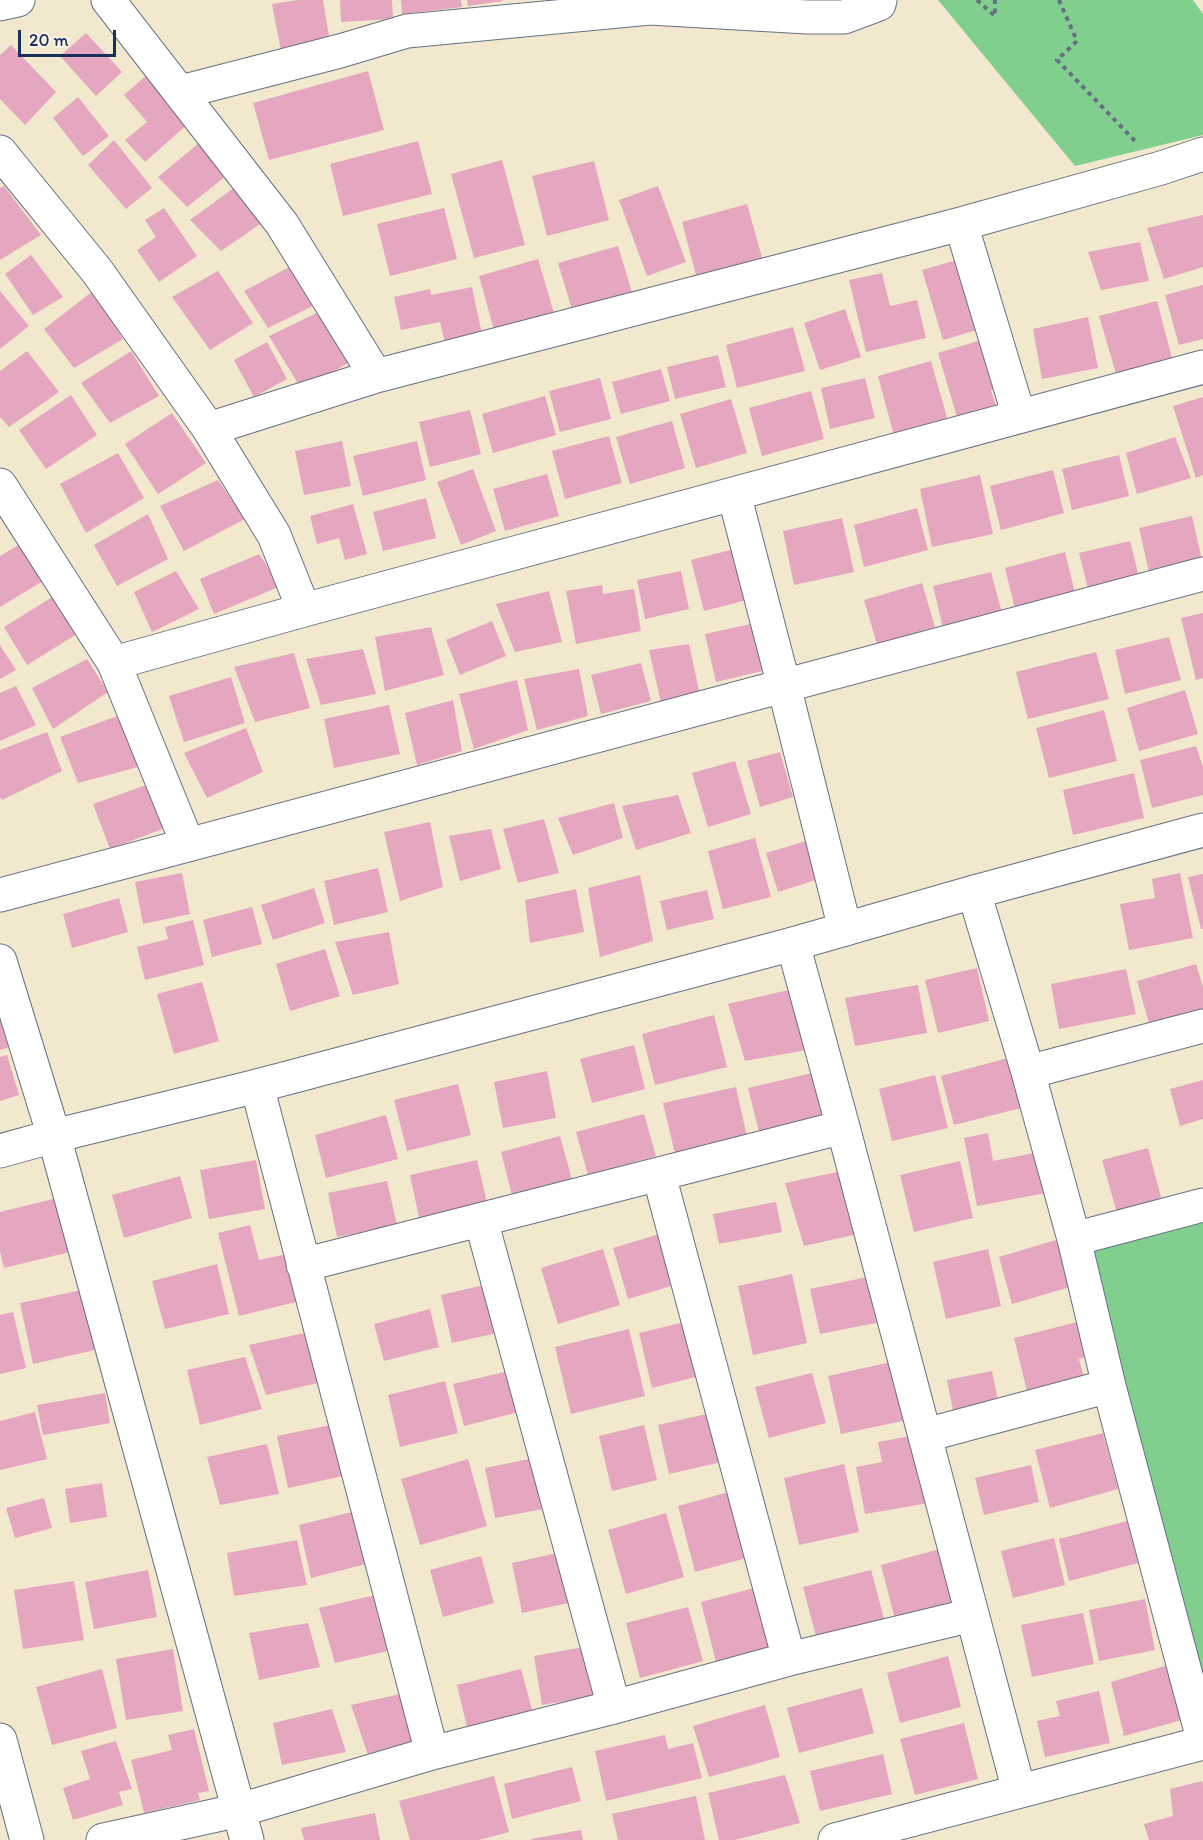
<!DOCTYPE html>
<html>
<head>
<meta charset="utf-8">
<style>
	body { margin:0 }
	#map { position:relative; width:1203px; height:1840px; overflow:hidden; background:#f1e8cd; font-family:Itim,sans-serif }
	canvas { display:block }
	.scale { position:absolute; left:18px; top:30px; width:98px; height:27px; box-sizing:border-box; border:3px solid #1b2f5e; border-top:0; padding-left:8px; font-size:18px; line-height:21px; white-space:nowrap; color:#1b2f5e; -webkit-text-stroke:4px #fcf5e5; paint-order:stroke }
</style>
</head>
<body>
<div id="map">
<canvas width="1203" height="1840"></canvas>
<div class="scale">20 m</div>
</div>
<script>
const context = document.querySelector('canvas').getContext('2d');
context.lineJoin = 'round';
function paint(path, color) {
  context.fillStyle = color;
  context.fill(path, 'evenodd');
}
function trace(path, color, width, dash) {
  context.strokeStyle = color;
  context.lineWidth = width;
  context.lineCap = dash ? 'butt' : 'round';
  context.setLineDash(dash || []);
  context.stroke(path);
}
paint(new Path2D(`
	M938,0H1193L1203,14V135L1075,166Z
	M1203,1207V1739L1074,1239Z`), '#81cf8e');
paint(new Path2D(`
	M297,0H323L330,42L281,51L272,4Z
	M340,0H392L393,19L341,22Z
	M401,0H461L462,7L402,14Z
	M467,0H502L503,1L468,6Z
	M86,33L122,72L96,96L60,56Z
	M11,45L56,92L25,125L0,99V55Z
	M368,71L384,130L269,160L253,103Z
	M147,75L189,123L145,162L125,140L147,122L124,95Z
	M78,97L109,136L83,156L53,118Z
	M114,140L152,188L126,209L88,165Z
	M418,141L432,194L343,216L330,164Z
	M199,143L226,176L187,207L158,177Z
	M502,160L525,245L474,258L451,174Z
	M594,161L609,220L547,236L532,176Z
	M239,184L263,222L221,251L190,220Z
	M4,186L41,235L0,260V188Z
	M658,186L686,262L647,276L619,200Z
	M747,204L763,261L697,279L682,222Z
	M164,208L197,256L159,282L137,250L156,237L145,220Z
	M444,208L457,259L390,276L377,224Z
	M1203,215V267L1164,279L1147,228Z
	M1140,242L1149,281L1101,290L1088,252Z
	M618,246L634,299L574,316L558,263Z
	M31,255L63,297L33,315L5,274Z
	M964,258L984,328L943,340L922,270Z
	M538,259L556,320L496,337L479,276Z
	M295,264L317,304L268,328L244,291Z
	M218,271L253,323L210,350L172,297Z
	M882,273L890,306L917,300L926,338L866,352L849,280Z
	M1203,285V339L1179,345L1165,295Z
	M472,287L483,339L446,347L440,322L401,330L394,297L430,289L431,295Z
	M0,291L29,326L0,349Z
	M93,291L123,339L74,368L44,329Z
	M1157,301L1173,362L1117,377L1099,316Z
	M845,309L861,357L820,370L804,323Z
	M323,310L353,360L302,390L269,336Z
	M1088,317L1098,368L1042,379L1033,329Z
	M793,327L805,371L737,388L726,345Z
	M988,338L1003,386L991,390L996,406L957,417L938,353Z
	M267,342L287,379L254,397L234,360Z
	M27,351L59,392L9,427L0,417V371Z
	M131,351L159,396L110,423L81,383Z
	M718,355L726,387L675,399L667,367Z
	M931,361L948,421L894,436L878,376Z
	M661,369L670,401L621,414L612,382Z
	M600,378L611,419L560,432L549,391Z
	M865,378L875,418L830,429L821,388Z
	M811,391L824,439L762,456L749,408Z
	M71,395L97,435L46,469L19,430Z
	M545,396L556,435L493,453L482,414Z
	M1203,397V475L1196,478L1173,406Z
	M731,399L747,453L696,468L680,414Z
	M470,410L481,454L430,467L419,422Z
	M172,413L206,463L158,494L125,444Z
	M672,421L685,468L630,484L616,437Z
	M609,436L622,483L565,499L552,451Z
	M1175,437L1191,478L1137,494L1126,453Z
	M342,441L351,486L304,495L295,451Z
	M417,441L426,480L363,496L353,456Z
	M118,453L144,498L86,533L60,484Z
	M1119,455L1129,496L1072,510L1062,469Z
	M473,469L496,531L461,545L437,482Z
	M1053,470L1064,513L1001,530L990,486Z
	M547,474L559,516L505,531L493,489Z
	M980,475L993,534L932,547L920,489Z
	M218,480L245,519L184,551L160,506Z
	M426,498L436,538L383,551L373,512Z
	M353,504L367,554L345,560L339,538L317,544L310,516Z
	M917,508L928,550L864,567L854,525Z
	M148,514L168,559L117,586L94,545Z
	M1192,516L1202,560L1149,572L1139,528Z
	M842,518L854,572L794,585L783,531Z
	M1130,541L1140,581L1089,593L1079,553Z
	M20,544L43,581L0,607V556Z
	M742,547L755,598L704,611L691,560Z
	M1065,552L1075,593L1015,609L1005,568Z
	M259,554L281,586L214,614L200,579Z
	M176,571L199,609L152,632L134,592Z
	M681,571L689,609L645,619L637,580Z
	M991,572L1002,613L943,628L933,586Z
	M922,583L935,627L877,644L864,600Z
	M602,585L603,594L634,589L641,631L576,644L566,591Z
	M549,591L562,642L515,652L496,604Z
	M54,596L77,634L27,665L4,627Z
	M1203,613V678L1196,680L1181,618Z
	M492,621L506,656L460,675L446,640Z
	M760,622L771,669L716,682L705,634Z
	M431,627L444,675L385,691L375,637Z
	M1169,637L1181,680L1125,694L1115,650Z
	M689,644L700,695L661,703L649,650Z
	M0,645L16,670L0,679Z
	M363,649L376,694L321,705L306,659Z
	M1096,652L1109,699L1028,719L1016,672Z
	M294,653L310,708L255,722L234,667Z
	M87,659L108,692L53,729L32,688Z
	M641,663L651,701L601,714L591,675Z
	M579,669L588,716L537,730L524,679Z
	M231,677L245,723L184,742L169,696Z
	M517,680L528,730L474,749L459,694Z
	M16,686L36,725L0,741V693Z
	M1185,690L1198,734L1139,751L1127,708Z
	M453,700L462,751L417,765L405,713Z
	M389,705L400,754L334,768L324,719Z
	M1104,710L1117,761L1049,778L1036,728Z
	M120,715L142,766L78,783L60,737Z
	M246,728L263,772L207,798L184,753Z
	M47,732L62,771L2,800L0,797V750Z
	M1196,746L1203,767V795L1152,808L1140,760Z
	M780,752L793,797L760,807L747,761Z
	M735,761L751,814L708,827L692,773Z
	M1134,773L1144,818L1073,835L1063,790Z
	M149,784L165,828L110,849L93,804Z
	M678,795L691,833L636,850L622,806Z
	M614,803L623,838L573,855L558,818Z
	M544,819L559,873L518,883L503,829Z
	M430,822L443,887L400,901L384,832Z
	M491,829L501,869L460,881L449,836Z
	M755,838L771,897L723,909L708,851Z
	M813,839L825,877L778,892L766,853Z
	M378,868L388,912L334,925L324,881Z
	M182,873L190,914L143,924L135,882Z
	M1180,873L1193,938L1129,950L1120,904L1155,898L1152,879Z
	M1203,874V929H1201L1188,877Z
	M640,875L653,941L600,957L588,888Z
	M314,888L325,923L273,940L261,905Z
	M576,889L584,932L530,943L525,900Z
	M707,890L714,919L667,930L660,901Z
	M119,898L128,932L72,948L63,914Z
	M252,907L262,944L212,957L203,920Z
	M193,920L204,965L145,980L137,947L168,939L165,927Z
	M389,932L399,984L353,995L335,942Z
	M325,949L340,996L290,1011L276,964Z
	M1196,964L1203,987V1012L1150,1027L1137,981Z
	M977,968L989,1021L938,1033L925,980Z
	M1126,969L1136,1014L1059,1029L1051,984Z
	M202,982L219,1041L174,1054L157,994Z
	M918,985L927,1033L855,1046L845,998Z
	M797,988L812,1049L745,1061L728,1004Z
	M714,1015L727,1067L655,1085L642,1034Z
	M0,1019L10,1047L0,1050Z
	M634,1045L645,1089L592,1103L580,1059Z
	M7,1055L19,1095L0,1101V1057Z
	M1008,1058L1021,1108L954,1125L941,1076Z
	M547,1071L556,1118L503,1128L494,1082Z
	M821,1071L832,1114L759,1132L748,1088Z
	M935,1075L948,1128L892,1141L879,1089Z
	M1203,1080V1119L1180,1126L1170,1089Z
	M458,1084L471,1135L407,1151L394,1100Z
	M736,1087L747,1137L675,1154L663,1103Z
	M644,1114L656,1156L588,1175L576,1132Z
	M386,1115L398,1159L326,1178L315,1135Z
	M988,1133L993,1161L1039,1152L1046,1193L977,1206L964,1138Z
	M560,1136L574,1187L514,1203L501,1152Z
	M1148,1148L1162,1201L1117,1213L1102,1160Z
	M256,1160L265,1209L209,1219L200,1170Z
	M477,1160L488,1207L420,1222L410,1175Z
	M960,1161L973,1218L914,1232L900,1175Z
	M842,1171L858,1234L804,1246L785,1183Z
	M180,1176L192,1218L124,1238L112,1195Z
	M387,1181L397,1225L337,1237L328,1193Z
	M57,1198L70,1252L4,1268L0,1251V1212Z
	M776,1202L782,1232L719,1244L713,1214Z
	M250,1225L259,1260L287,1254L300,1301L239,1316L218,1233Z
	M663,1233L678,1284L628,1299L613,1248Z
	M1056,1240L1070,1287L1012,1304L999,1257Z
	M603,1249L620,1305L558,1324L541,1268Z
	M988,1249L1001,1306L946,1319L933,1262Z
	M217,1264L229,1314L165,1329L152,1281Z
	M792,1274L807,1343L753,1355L738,1286Z
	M877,1275L886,1321L820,1334L810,1289Z
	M492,1283L502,1332L452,1343L441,1295Z
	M82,1290L95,1350L33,1364L20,1303Z
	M430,1309L439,1347L384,1361L374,1324Z
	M13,1312L26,1368L0,1374V1315Z
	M693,1320L707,1374L652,1388L639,1333Z
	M1085,1320L1095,1354L1079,1359L1086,1385L1029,1399L1014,1338Z
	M629,1329L645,1396L571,1414L555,1347Z
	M309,1332L322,1382L266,1395L249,1345Z
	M245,1357L262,1409L200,1425L187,1370Z
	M900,1360L912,1419L841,1434L828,1376Z
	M513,1370L523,1411L464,1426L453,1384Z
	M992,1371L999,1406L954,1416L947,1380Z
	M812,1373L826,1423L769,1438L755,1387Z
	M445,1381L458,1433L400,1447L388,1395Z
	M105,1393L110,1423L43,1435L37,1405Z
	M35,1412L47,1459L0,1470V1421Z
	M715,1412L726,1461L669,1474L658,1425Z
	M340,1423L352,1474L288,1488L277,1436Z
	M644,1425L657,1480L612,1491L599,1436Z
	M1103,1433L1118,1489L1050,1508L1035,1450Z
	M916,1435L929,1503L865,1514L856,1467L882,1462L878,1442Z
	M267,1444L279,1494L220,1505L207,1457Z
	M539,1457L549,1508L495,1518L485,1468Z
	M468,1459L487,1526L420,1545L401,1479Z
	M844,1464L859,1532L799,1545L784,1478Z
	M1031,1465L1039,1502L984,1515L975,1478Z
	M102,1483L107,1517L70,1523L65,1489Z
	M736,1490L754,1556L695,1572L678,1506Z
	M44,1498L52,1528L15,1538L6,1508Z
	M352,1512L366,1564L311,1578L299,1525Z
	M666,1513L684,1577L626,1594L608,1530Z
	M1127,1521L1138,1563L1069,1581L1059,1539Z
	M1054,1538L1065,1585L1013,1598L1001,1551Z
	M297,1540L307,1585L234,1596L227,1553Z
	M940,1549L955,1607L896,1623L881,1565Z
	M562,1552L573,1602L522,1613L512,1563Z
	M481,1556L494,1603L443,1617L430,1570Z
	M148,1570L157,1617L94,1629L85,1582Z
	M871,1570L885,1622L817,1640L803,1587Z
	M74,1581L84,1640L23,1649L14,1590Z
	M758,1587L775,1652L717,1666L701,1602Z
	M380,1594L392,1650L335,1663L319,1608Z
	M1145,1599L1155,1650L1099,1661L1089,1610Z
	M688,1607L703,1661L640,1678L626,1623Z
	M1083,1613L1094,1664L1032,1677L1021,1625Z
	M308,1623L320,1667L259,1680L249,1633Z
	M589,1646L597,1696L542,1705L534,1656Z
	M173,1649L183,1711L126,1720L116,1659Z
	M948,1656L961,1707L900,1723L887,1673Z
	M1168,1665L1182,1720L1124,1736L1111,1682Z
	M102,1669L117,1728L52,1745L36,1687Z
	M521,1669L532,1710L467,1727L457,1685Z
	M862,1688L874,1733L799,1753L787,1708Z
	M1099,1691L1110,1743L1045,1757L1037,1721L1060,1716L1056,1701Z
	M409,1692L423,1743L368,1755L351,1705Z
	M765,1705L780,1757L709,1777L693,1726Z
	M332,1709L346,1752L282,1765L273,1723Z
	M964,1723L978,1779L915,1795L900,1739Z
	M194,1729L209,1791L198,1793L200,1800L144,1813L131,1760L172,1750L168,1735Z
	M665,1735L668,1749L693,1743L702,1778L606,1801L595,1751Z
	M116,1741L132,1789L119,1792L123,1805L73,1820L63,1788L90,1779L81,1751Z
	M883,1754L892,1794L820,1811L810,1771Z
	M572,1767L581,1801L512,1819L504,1784Z
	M785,1775L800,1823L735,1840H719L708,1793Z
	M494,1776L509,1832L479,1840H410L399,1801Z
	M1202,1781L1203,1785V1840H1149L1144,1824L1173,1816L1170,1789Z
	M696,1796L705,1840H618L612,1814Z
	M375,1813L380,1840H304L301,1828Z
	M581,1830L583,1840H531V1839Z`), '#e5a7c0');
const minor = new Path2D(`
	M108,0L282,224L376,376
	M0,4L18,0
	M181,92L340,51L407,31L650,8L807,17H844L879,4L880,0
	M0,152L97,271L209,429L274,535L304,610
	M961,224L1019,416
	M209,429L376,376L961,224L1161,168L1203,154
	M0,485L114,663L188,845
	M734,494L784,686L845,929
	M114,663L304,610L1203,367
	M974,892L1028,1072L1074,1239L1109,1386L1203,1739
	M0,895L1203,574
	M793,944L843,1127L1019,1791
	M1028,1072L1203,1026
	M257,1086L432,1753
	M659,1175L789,1659
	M481,1220L614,1707
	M1074,1239L1203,1205
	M303,1265L843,1127
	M926,1435L1109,1386
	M0,1740L27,1840
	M103,1840L240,1810L432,1753L614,1707L789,1659L972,1615
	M835,1840L1203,1743`);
const tertiary = new Path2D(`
	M0,961L54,1136L247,1840
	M0,1151L54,1136L257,1086L793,944L974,892L1203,830`);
trace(minor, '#667085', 35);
trace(tertiary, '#667085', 35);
trace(new Path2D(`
	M977,0L995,16V0
	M1059,0L1077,41L1057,60L1136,142`), '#667085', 4, [4.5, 4.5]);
trace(minor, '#fff', 33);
trace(tertiary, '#fff', 33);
</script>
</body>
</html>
